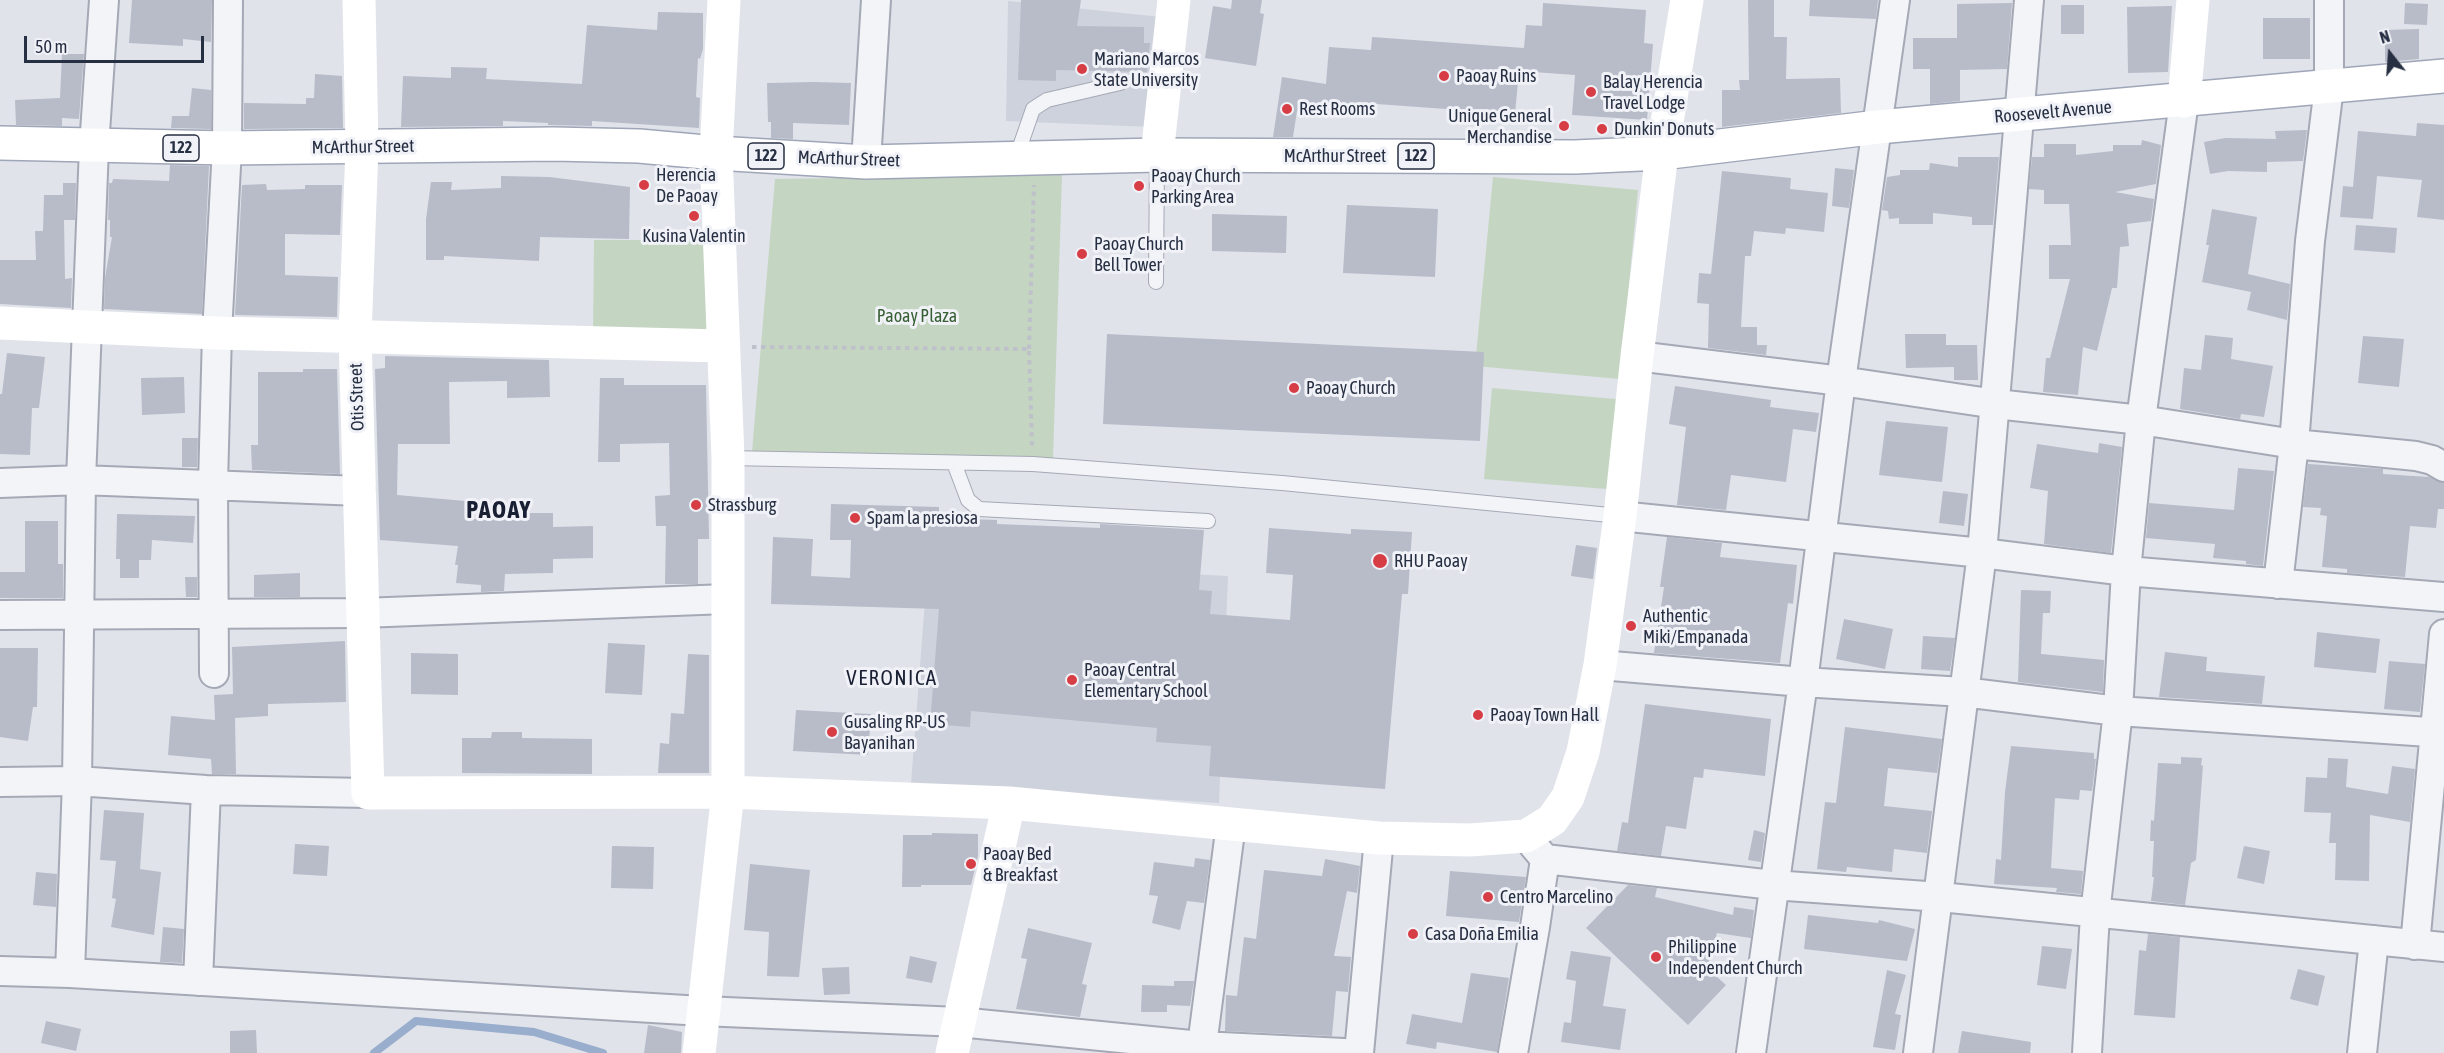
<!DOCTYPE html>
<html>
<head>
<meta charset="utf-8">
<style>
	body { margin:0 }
	#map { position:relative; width:2444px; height:1053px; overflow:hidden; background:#e0e3ea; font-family:"Asap Condensed",sans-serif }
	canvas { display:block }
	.north { position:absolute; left:2360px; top:24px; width:60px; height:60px; -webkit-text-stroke:4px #f0f2f7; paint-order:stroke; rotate:343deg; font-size:16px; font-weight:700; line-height:24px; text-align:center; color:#272f43 }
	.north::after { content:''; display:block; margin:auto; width:21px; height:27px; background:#272f43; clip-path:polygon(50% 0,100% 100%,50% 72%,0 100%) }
	.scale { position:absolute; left:24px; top:36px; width:180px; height:27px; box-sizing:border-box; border:3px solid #272f43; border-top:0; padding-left:8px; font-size:18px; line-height:21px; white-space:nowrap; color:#272f43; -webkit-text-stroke:4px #f0f2f7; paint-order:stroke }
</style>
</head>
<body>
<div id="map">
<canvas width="2444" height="1053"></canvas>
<div class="north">N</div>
<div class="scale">50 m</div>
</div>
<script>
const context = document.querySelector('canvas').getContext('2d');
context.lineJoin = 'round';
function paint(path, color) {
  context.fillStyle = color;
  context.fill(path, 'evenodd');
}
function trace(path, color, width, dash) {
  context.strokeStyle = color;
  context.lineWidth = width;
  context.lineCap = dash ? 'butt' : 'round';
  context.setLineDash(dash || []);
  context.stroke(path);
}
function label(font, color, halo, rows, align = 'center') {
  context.font = font + ' "Asap Condensed",sans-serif';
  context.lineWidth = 6;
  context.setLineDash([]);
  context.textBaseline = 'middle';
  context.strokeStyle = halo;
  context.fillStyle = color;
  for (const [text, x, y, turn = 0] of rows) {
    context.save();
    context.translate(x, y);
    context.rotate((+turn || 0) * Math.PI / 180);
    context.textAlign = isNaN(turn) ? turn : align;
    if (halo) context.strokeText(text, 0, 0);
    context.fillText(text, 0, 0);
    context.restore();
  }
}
paint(new Path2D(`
	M1008,1L1161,17L1152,127L1006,121Z
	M928,561L1228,576L1219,803L911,784Z`), '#ced2dc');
paint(new Path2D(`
	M1062,175L1053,458L752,452L775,179Z
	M1493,177L1638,190L1620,379L1475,366Z
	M594,240H706L707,331L593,342Z
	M1492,388L1626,400L1618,490L1484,479Z`), '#c4d5c1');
trace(new Path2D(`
	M374,1053L416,1021L534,1032L603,1053`), '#99adcd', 8);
paint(new Path2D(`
	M132,0H212L211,42L183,39V46L129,43Z
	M1021,0H1081L1077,26L1144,27V43H1150L1147,72L1056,70V81L1018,80Z
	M1232,0H1262L1260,13L1264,14L1256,66L1205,58L1213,6L1231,9Z
	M1748,0H1774V37H1787L1786,79L1840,78L1841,113L1722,127V90H1740L1739,80H1749Z
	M1810,0H1878L1876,19L1809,16Z
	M1543,3L1646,10L1644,43L1653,44L1647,120L1572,115L1575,75L1519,71L1515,114L1363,103L1362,116L1297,111L1293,137H1273L1282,77L1326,84L1329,47L1371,50L1372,37L1524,48L1526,25L1542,26Z
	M2012,3L2007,69L1960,70V101L1930,104V69H1913V38H1957V4Z
	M2405,3L2428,4L2427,25L2404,24Z
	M2061,5H2084V34H2061Z
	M2172,6L2168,72L2128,73L2127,7Z
	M658,12L703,13V49L700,59L698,58L696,97L700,98L699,128L592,121V126L548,125V123L503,121V126L401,127L403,76L451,78V67L487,68L486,79L582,84L587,25L657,30Z
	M2263,18H2310V59H2263Z
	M2419,29V59L2385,62V30Z
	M62,54H84L79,119L62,118V126L16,125L15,100L60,98Z
	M315,74L342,76L343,128L244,129V103L306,104V98H314Z
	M814,82L851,83L849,125L793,123V139L771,138V122H768L767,83Z
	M192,88L211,90V129L171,128L172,116H189Z
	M2417,123L2444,125V220L2417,217L2422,180L2377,176L2373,219L2340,217L2343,186L2353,187L2358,131L2416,136Z
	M2307,130L2303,161L2267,162V172L2228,171L2210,174L2204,142L2225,138L2276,139L2275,131Z
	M2142,140L2161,145L2156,184L2115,192L2154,199L2151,221L2127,224L2129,246L2120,247L2117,288H2112L2097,351L2083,347L2078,395L2043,392L2046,358H2050L2070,279H2049V245H2071L2069,204H2044V190L2029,189L2032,157H2044V144H2076V155L2113,151V145H2141Z
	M1958,157H1999L1993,225H1972V217L1933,213V224H1899V218L1889,219L1888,211L1882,210L1887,177L1900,175V170H1929L1930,163L1958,167Z
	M170,165L209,166L202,314L104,309L105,278L112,237H110V220H108L109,183H112L113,179L169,181Z
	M1835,168L1854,170L1849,208L1832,206Z
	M1722,171L1791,178L1790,189L1828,193L1824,232L1786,228L1785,234L1754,231L1751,256H1745L1741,327H1757V345H1767L1766,355L1708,348L1709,304L1697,303L1699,273L1711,274Z
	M501,176L549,177L630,187L629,239L540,237L539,261L444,256V260H426V219L431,182H452L451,190L501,188Z
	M63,183H76L75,220H64L65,279L72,278L71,308L0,304V260H36L35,231H43L44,195H63Z
	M266,184L267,190L305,189V185H342L340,235L285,234V275L338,277L337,317L235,315L242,185Z
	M1347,205L1438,209L1435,277L1343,273Z
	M2212,209L2257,217L2248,274L2290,284L2287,320L2247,310L2251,292L2202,282L2209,245H2206Z
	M1212,214L1287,216L1286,253L1212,251Z
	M2356,225L2397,228L2395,253L2354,250Z
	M1107,334L1484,352L1480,441L1103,424Z
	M1905,334H1946V345H1977L1978,380H1954V367L1906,368Z
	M2205,335L2233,338L2231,359L2273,366L2264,417L2241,414L2240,419L2180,409L2184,368L2201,370Z
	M2363,336L2404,339L2399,387L2358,383Z
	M7,353L45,357L39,408H32L30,455L0,454V394H2Z
	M385,356L549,360L550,397L507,398V381L449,382L450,444H398L397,495L465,501L468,519H513V513H553V527L593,526V558L553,559V573L505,574L504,591L481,592V585L456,583L458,565H455L458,546L380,540L375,369L385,368Z
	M303,369H337L340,474L252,470L251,445H258V372H303Z
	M184,377L185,413L142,415L141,378Z
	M600,378H624V385H706L709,539H698V584H665L666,526H656L655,496L670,495L669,443L620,444V462H598Z
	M1675,386L1771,400L1770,407L1819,413L1816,432L1793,429L1786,482L1731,475L1726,510L1677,505L1686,427L1669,424Z
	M1886,421L1948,427L1942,482L1879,475Z
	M182,438H198L197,467H182Z
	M2099,443L2122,447L2111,553L2044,544L2048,491L2030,488L2037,444L2098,453Z
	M2308,464L2383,469V474L2429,477L2444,483V509H2438L2436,528L2410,526L2405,577L2347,573V569L2322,567L2327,516L2320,515L2321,508L2303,507Z
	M2238,468L2274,471L2263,566L2246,564V561L2213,558L2215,544L2146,538L2149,503L2234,510Z
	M1943,491L1968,494L1964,526L1939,523Z
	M831,504L939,507V518L997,520V524L1100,528V524L1204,530L1199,590L1212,591L1210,614L1290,620L1293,575L1266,573L1269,528L1351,534V529L1412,532L1408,594H1402L1385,789L1209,776L1211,746L1156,742L1157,728L971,711L970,727L930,724L939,609L771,604L773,537L813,539L811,576L850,578L851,540H830Z
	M117,514L195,516L193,543L152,540L151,560H139V578H120V559H116Z
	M25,521H58V564H63V598H0V572H25Z
	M1667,537L1722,543L1720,557L1797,565L1793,604L1788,603L1780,663L1654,653L1664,587H1660Z
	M1576,545L1597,548L1593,579L1571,576Z
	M300,573V597H254V575Z
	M185,577H197V597H186Z
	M2021,590L2051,591L2050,613H2043L2041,654L2104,660L2103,692L2018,682Z
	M1844,619L1893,629L1885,669L1836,659Z
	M2317,632L2380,639L2376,673L2314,667Z
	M1923,636L1955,638L1950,671L1921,669Z
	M345,641L346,702L268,704V716L235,718L236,774H212L211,759L168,755L171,716L215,720L214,695L233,694L232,647Z
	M608,643L645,645L642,695L605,693Z
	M0,648H38L37,707H33L28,741L0,737Z
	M2165,652L2207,657L2206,671L2265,676L2262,704L2159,697Z
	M411,653L458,654V695L411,694Z
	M688,654L709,655V773H658L660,743L669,744L671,713L684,714Z
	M2389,661L2425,664L2420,712L2384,709Z
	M1645,704L1771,719L1765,776L1704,769L1703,778L1694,777L1686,829L1666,826L1661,856L1617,851L1622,822L1628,823Z
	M796,710L871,714L868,755L793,751Z
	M1845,727L1942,739L1937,773L1888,768L1884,806L1932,811L1927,853L1894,849L1892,872L1847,867L1846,872L1817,869L1825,802L1836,803Z
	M492,732H522V738L592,739V774L462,773V738H491Z
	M2011,746L2094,753V759H2096L2092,791L2080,790L2079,800L2055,798L2051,868L2083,871L2081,894L2056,892L2057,888L1994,884L1996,859L2001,860L2005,792Z
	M2181,757L2202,758L2201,766L2203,765L2196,860L2191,863L2185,905L2151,901L2154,877H2152L2154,841H2150L2151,820L2154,821L2158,763L2181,764Z
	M2328,758L2348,759L2346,787L2388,794L2392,766L2415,769L2410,822L2370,815L2369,881L2335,880L2336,843H2329L2331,813L2304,812L2306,777L2327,778Z
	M104,810L144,813L140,869L161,872L154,935L111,927L116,899L112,898L116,861L100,860Z
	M1754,830L1765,833L1761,862L1748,860Z
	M932,833L978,834V856L971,885H921V887H902L903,835H932Z
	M295,844L329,846L327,876L293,874Z
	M612,846L654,847L653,889L611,888Z
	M2244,846L2270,851L2264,884L2237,878Z
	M1195,858L1210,860L1204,903L1187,901L1180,930L1152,923L1158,896L1149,895L1154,862L1194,867Z
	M1325,859L1360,866L1357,893L1347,891L1334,956L1351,957L1348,992L1336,991L1332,1036L1225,1031L1226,995L1237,996L1244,937L1256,939L1264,870L1322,876Z
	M750,864L810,870L799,977L767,976L769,932L744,930Z
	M1450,871L1526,877L1519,922L1446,916Z
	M36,872L57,874L56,907L33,905Z
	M1628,885L1657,888L1655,897L1733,915L1734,907L1754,910L1751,938L1717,933L1707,968L1726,985L1688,1025L1586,928Z
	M1808,915L1878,923L1879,920L1915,929L1907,961L1804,949Z
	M163,927L184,929L182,963L160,962Z
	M1028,928L1092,943L1082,984L1087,985L1080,1017L1016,1009L1027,959L1021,958Z
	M2148,934L2180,937L2175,1018L2134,1015L2139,950L2146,951Z
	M2042,946L2072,949L2066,989L2037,985Z
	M1571,951L1611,957L1603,1006L1626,1009L1620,1050L1561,1042L1564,1022L1571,1023L1576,981L1566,979Z
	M910,956L937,962L932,983L906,978Z
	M849,967L850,994L824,995L822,968Z
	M2298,969L2325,976L2318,1006L2290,999Z
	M1887,970L1906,975L1895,1014L1901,1015L1895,1050L1873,1047Z
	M1471,973L1509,978L1497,1052L1437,1042L1436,1049L1406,1044L1412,1014L1462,1023Z
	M1174,981H1194L1190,1006L1167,1005V1012H1141L1142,985L1174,986Z
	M46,1021L81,1029L76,1051L41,1043Z
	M648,1025L682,1032L681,1053H644Z
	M256,1030L257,1053H230V1031Z
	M1962,1031L2031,1042L2030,1053H1958Z`), '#b7bcc8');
const lane = new Path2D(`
	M1016,158L1033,109L1047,100L1120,83
	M1156,282L1157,155
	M728,458L1033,464L1282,483L1620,516
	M954,463L968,500L979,509L1208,521`);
const street = new Path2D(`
	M866,162L876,0
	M1637,356L1841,381L1996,404L2141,420L2294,444L2416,456L2432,460L2444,467
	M0,483L81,480L360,491
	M1620,516L1982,553L2126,571L2444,597
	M2278,584L2294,444L2310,241L2329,87V0
	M0,615L362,613L727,599
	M1600,665L1803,682L1963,692L2118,711L2444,733
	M214,673L213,484L217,333L227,148L228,0
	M0,782L77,781L206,790L368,793
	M1545,859L1773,885L1940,897L2444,947
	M2415,945L2444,634
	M0,971L70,973L702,1011L959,1022L1201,1046L1344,1053
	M70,973L77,781L81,480L94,147L104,0
	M198,981L206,790
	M1201,1053L1231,824
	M1359,1053L1379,838
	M1513,1053L1535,927L1545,859L1534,846
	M1751,1053L1803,682L1841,381L1895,0
	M1918,1053L1982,553L2029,0
	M2087,1053L2095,914L2118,711L2126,571L2141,420L2184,101
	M2362,1053L2374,940`);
const primary = new Path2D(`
	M0,143L227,148L554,144L639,146L716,153L866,162L1157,155L1575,157L1662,153L1878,127L2444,76`);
trace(lane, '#a5a9b5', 16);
trace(street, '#a5a9b5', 32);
trace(primary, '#9fa6b7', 36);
trace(new Path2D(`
	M752,347L1029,349L1032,446
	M1029,349L1034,185`), '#bec1c9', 4, [4.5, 4.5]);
trace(lane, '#f3f4f8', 14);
trace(street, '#f3f4f8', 28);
trace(new Path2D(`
	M359,0L362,147L355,336L368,793L728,792L1009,803L1379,838L1469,840L1526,836L1552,820L1568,797L1583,752L1600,665L1620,516L1637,356L1662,153L1687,0
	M2184,101L2193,0
	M1157,155L1174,0
	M0,323L217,333L722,346
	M699,1053L728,792V458L716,153L724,0
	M952,1053L1009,803`), '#fff', 33);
trace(primary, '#fff', 33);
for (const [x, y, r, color] of [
	[1082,69,6,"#d73d45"],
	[1444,76,6,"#d73d45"],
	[1591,92,6,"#d73d45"],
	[1287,109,6,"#d73d45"],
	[1564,126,6,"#d73d45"],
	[1602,129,6,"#d73d45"],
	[644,185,6,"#d73d45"],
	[1139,186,6,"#d73d45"],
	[694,216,6,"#d73d45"],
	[1082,254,6,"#d73d45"],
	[1294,388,6,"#d73d45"],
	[696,505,6,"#d73d45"],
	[855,518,6,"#d73d45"],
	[1380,561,8,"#d73d45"],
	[1631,626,6,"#d73d45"],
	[1072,680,6,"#d73d45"],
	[1478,715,6,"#d73d45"],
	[832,732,6,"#d73d45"],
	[971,864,6,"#d73d45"],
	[1488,897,6,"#d73d45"],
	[1413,934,6,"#d73d45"],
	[1656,957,6,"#d73d45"]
]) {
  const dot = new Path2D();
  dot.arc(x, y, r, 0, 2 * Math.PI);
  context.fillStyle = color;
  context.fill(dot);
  trace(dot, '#f0f2f7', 2);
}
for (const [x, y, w] of [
	[181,148,36],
	[766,156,36],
	[1416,156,36]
]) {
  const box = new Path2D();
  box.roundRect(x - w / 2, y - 13, w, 26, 4.5);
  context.fillStyle = '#f0f2f7';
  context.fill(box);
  trace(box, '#272f43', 1.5);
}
label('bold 16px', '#272f43', null, [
	["122",181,148],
	["122",766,156],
	["122",1416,156]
]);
label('18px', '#272f43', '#f0f2f7', [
	["Mariano Marcos",1094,59],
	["State University",1094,80],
	["Paoay Ruins",1456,76],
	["Balay Herencia",1603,82],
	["Travel Lodge",1603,103],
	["Rest Rooms",1299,109],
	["Unique General",1552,116,"right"],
	["Merchandise",1552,137,"right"],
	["Dunkin' Donuts",1614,129],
	["Herencia",656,175],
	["De Paoay",656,196],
	["Paoay Church",1151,176],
	["Parking Area",1151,197],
	["Kusina Valentin",694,236,"center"],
	["Paoay Church",1094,244],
	["Bell Tower",1094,265],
	["Paoay Church",1306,388],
	["Strassburg",708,505],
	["Spam la presiosa",867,518],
	["RHU Paoay",1394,561],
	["Authentic",1643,616],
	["Miki/Empanada",1643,637],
	["Paoay Central",1084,670],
	["Elementary School",1084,691],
	["Paoay Town Hall",1490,715],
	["Gusaling RP-US",844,722],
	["Bayanihan",844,743],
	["Paoay Bed",983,854],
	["& Breakfast",983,875],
	["Centro Marcelino",1500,897],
	["Casa Doña Emilia",1425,934],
	["Philippine",1668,947],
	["Independent Church",1668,968]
], 'left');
label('18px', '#272f43', '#f0f2f7', [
	["Roosevelt Avenue",2053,112,-5],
	["McArthur Street",363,147,-1],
	["McArthur Street",1335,156],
	["McArthur Street",849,159,2],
	["Otis Street",357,397,-92]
]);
label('18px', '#385f34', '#f0f2f7', [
	["Paoay Plaza",917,316]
]);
context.letterSpacing = '1.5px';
label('21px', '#1a2033', '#f0f2f7', [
	["VERONICA",892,678]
]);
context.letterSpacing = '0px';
context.letterSpacing = '1.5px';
label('bold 24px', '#1a2033', '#f0f2f7', [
	["PAOAY",499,510]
]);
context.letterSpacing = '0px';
</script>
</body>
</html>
